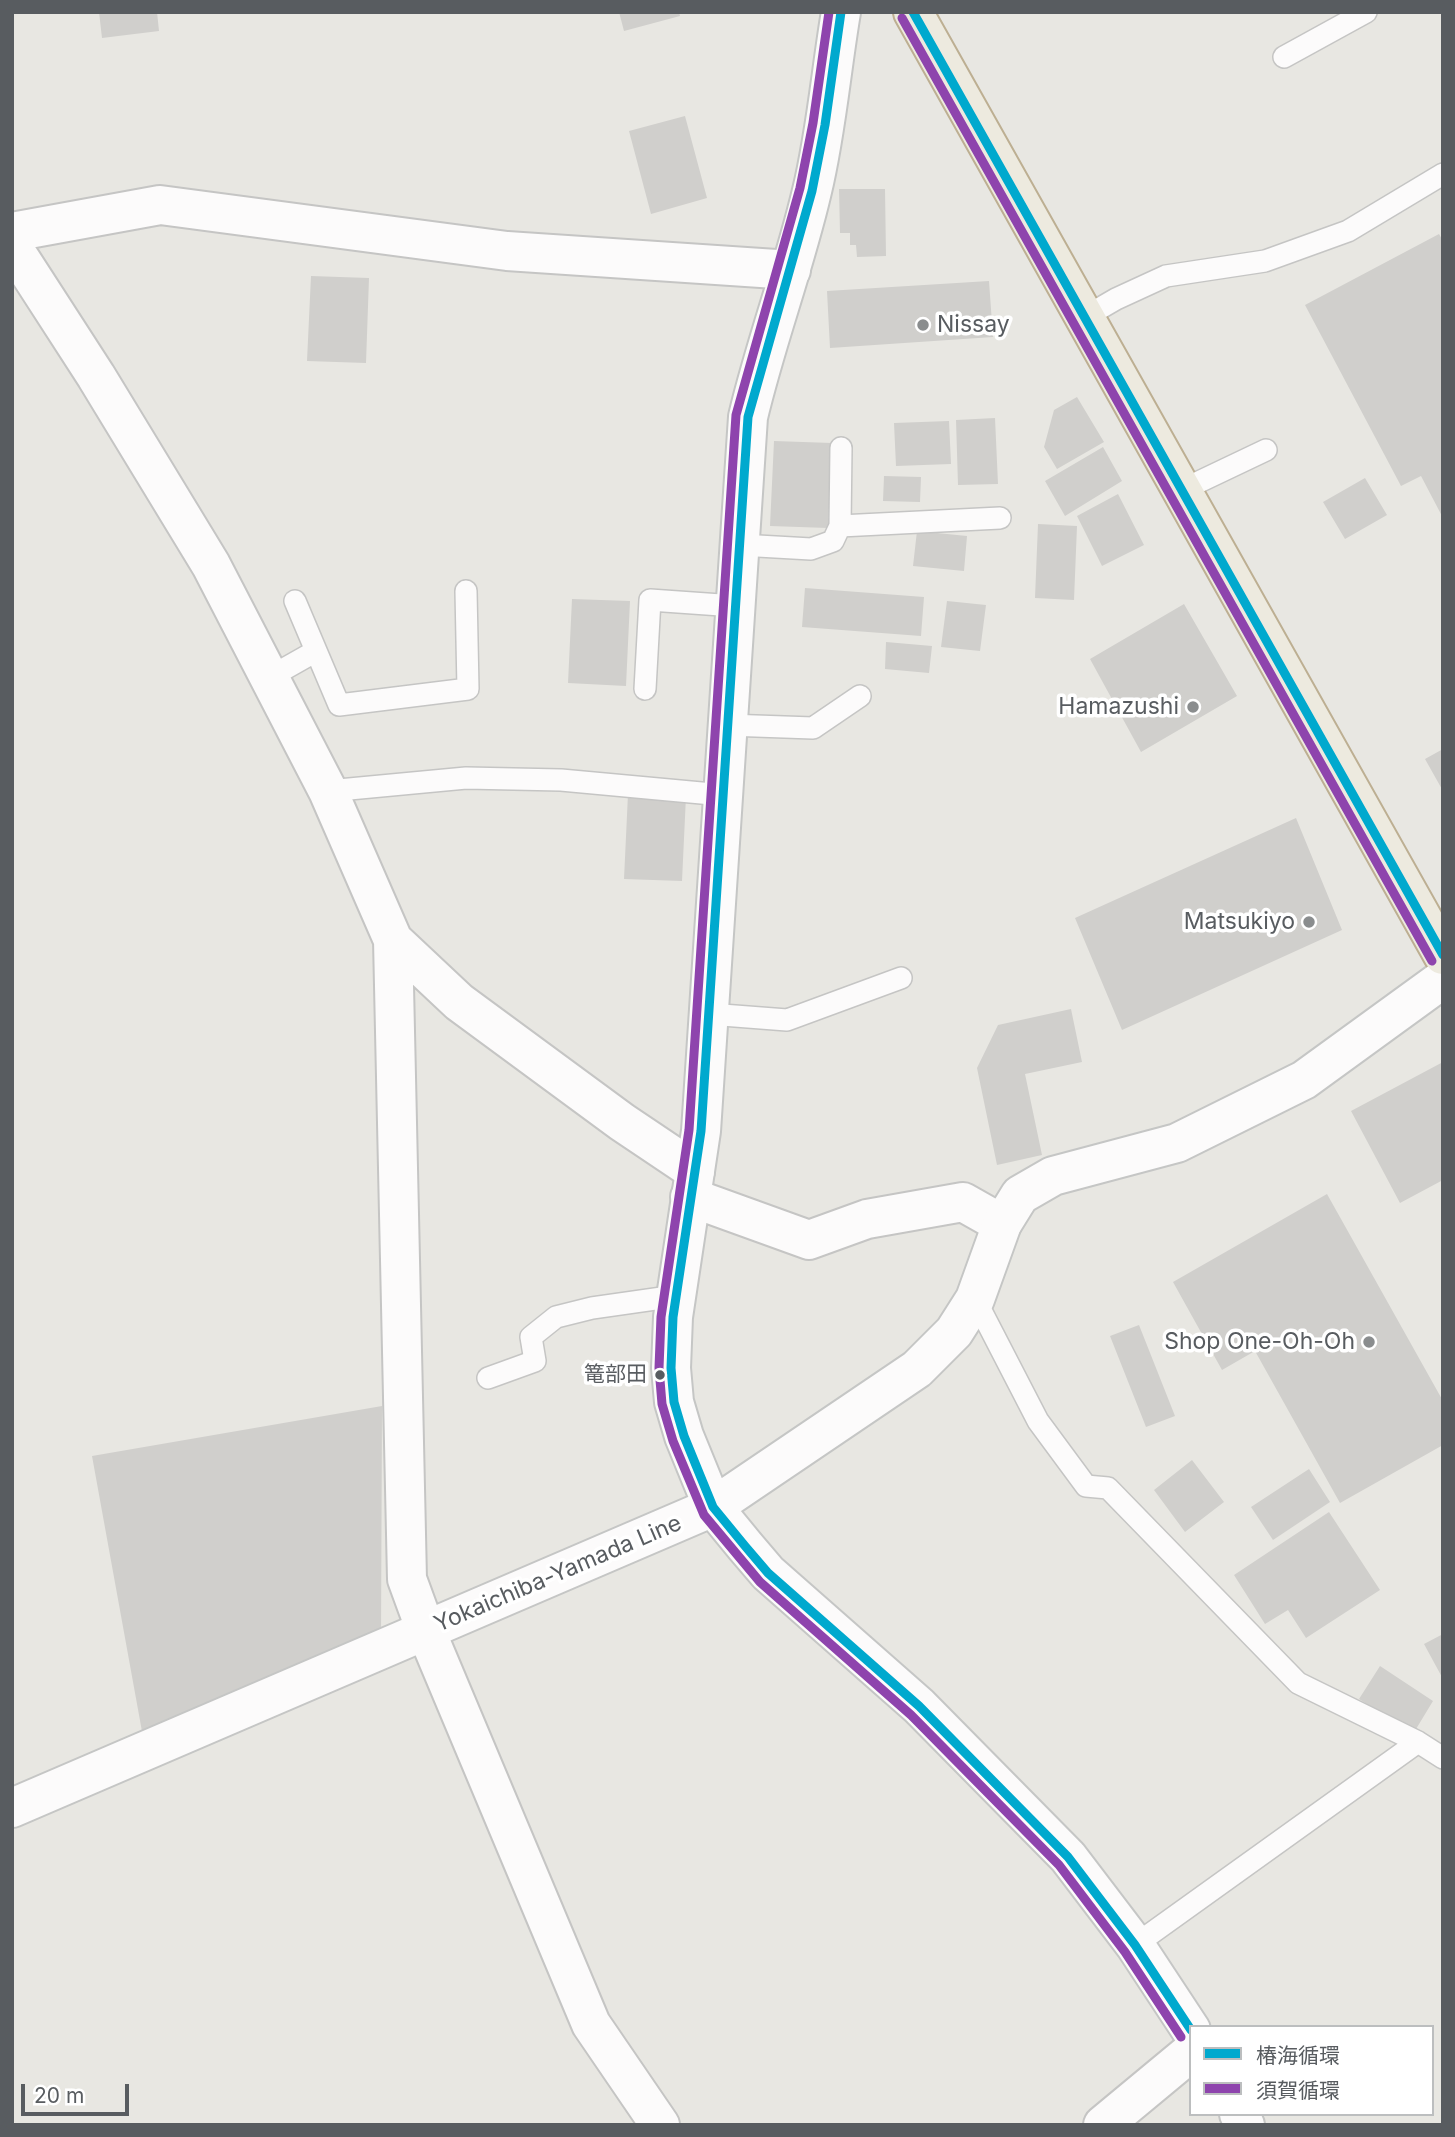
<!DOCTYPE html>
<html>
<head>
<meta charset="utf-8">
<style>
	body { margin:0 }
	#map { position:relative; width:1455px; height:2137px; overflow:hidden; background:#e8e7e2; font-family:Inter,"Noto Sans JP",sans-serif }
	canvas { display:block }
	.frame { position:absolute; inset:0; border:14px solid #585c60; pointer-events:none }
	.legend { position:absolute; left:1189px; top:2025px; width:245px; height:91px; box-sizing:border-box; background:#fff; border:2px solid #bcbebf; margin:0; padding:9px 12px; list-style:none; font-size:21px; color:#585c60 }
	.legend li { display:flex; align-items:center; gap:14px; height:35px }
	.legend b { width:35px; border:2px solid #bcbebf }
	.scale { position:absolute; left:21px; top:2084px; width:108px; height:32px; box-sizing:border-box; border:4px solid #585c60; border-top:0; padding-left:9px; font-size:21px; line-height:24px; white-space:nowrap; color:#585c60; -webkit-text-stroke:5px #fff; paint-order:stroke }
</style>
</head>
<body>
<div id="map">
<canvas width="1455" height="2137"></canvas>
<div class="frame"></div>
<ul class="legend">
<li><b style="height:9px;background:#00a9ce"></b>椿海循環</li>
<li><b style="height:9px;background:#8e44ad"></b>須賀循環</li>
</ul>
<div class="scale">20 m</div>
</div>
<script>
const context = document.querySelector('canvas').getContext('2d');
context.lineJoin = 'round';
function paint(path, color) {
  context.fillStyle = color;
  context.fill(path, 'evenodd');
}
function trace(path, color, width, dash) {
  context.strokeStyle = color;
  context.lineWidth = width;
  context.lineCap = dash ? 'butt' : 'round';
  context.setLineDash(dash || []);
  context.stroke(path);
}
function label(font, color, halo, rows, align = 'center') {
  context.font = font + ' Inter,"Noto Sans JP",sans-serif';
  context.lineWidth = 7;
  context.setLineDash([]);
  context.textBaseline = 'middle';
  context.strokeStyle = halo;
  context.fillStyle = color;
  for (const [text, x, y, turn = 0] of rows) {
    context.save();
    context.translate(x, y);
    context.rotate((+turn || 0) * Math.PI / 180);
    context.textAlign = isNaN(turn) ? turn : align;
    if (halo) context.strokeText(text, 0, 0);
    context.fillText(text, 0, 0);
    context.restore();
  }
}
paint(new Path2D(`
	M99,12H157L159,31L102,38Z
	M619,12H679L680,16L624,31Z
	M685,116L707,198L651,214L629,131Z
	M839,189H885L886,256L857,257L856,245H850V233H840Z
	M1439,234L1443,241V518L1421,476L1401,486L1305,305Z
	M311,276L369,278L366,363L307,361Z
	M989,281L993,337L830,348L827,291Z
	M1077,397L1104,442L1057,469L1044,447L1054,410Z
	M995,418L998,484L958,485L956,420Z
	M949,421L951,464L896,466L894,423Z
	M774,441L832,443L828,528L770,526Z
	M1103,447L1122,481L1065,516L1045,481Z
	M884,476L921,477L920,502L883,501Z
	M1365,478L1387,515L1345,539L1323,502Z
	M1118,494L1144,545L1102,566L1077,516Z
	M1038,524L1077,526L1074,600L1035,598Z
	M917,531L967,536L964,571L913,566Z
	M805,588L924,597L921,636L802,627Z
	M572,599L630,601L626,686L568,683Z
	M947,601L986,605L980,651L941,647Z
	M1184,604L1237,696L1141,752L1090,659Z
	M886,642L932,646L929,673L885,669Z
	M1443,749V791L1425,759Z
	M628,794L686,796L682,881L624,879Z
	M1296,818L1342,930L1122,1030L1075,918Z
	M1071,1009L1082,1062L1025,1074L1042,1155L997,1165L977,1068L998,1025Z
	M1443,1062V1180L1400,1203L1351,1111Z
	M1327,1194L1443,1401V1445L1340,1503L1255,1351L1222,1370L1173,1282Z
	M1139,1325L1175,1416L1146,1427L1110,1336Z
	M382,1406L381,1638L143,1737L92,1456Z
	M1192,1460L1224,1502L1185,1532L1154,1490Z
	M1309,1469L1330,1502L1273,1540L1251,1507Z
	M1329,1512L1380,1590L1306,1638L1288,1610L1265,1624L1234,1575Z
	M1443,1634V1679L1424,1644Z
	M1380,1666L1433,1701L1413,1734L1359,1699Z`), '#d0cfcc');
const lane = new Path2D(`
	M1284,57L1366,12
	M1085,317L1116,299L1166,276L1265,261L1348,231L1443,174
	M1182,490L1266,450
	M840,526L1000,518
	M740,545L811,549L833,541L840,526L841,448
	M295,601L339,705L468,689L466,591
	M270,677L316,651
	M645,689L650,600L735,606
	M727,725L813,728L860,696
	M328,791L466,778L561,780L723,795
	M709,1014L787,1020L901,978
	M975,1299L1038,1421L1086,1486L1108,1488L1298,1683L1418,1742L1443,1758
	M488,1378L535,1361L531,1337L556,1317L592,1308L676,1296
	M1135,1945L1418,1742`);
const street = new Path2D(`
	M12,232L160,205L507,251L791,270
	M12,246L96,376L211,565L328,791L393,940L459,1002L622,1122L695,1171
	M393,940L407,1579L426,1631L591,2024L660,2125
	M690,1197L809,1240L867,1219L963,1202L1002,1224
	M1103,2125L1191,2052`);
const secondary = new Path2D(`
	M841,12C831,71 826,134 812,191C794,268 766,341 748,417L701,1131L673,1317L671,1368L674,1402L684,1436L713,1507L745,1546L768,1573L919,1706L1068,1857L1135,1945L1191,2030
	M12,1808L713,1507L917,1369L954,1332L975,1299L1002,1224L1020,1195L1053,1176L1177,1143L1304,1080L1443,979
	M1239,2114L1245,2125`);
const highway = new Path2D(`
	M913,12L1443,955`);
trace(lane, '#c5c5c4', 24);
trace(street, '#c5c5c4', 42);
trace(secondary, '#c5c6c5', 42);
trace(highway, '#bdaf92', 42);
trace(lane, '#fcfbfb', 21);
trace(street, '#fcfbfb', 38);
trace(secondary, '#fcfbfb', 38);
trace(highway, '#edeadf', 38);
trace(new Path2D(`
	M841,12L825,125L812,191L748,417L701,1131L673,1317L671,1368L674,1402L684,1436L713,1507L745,1546L768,1573L919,1706L1068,1857L1135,1945L1191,2030
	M913,12L1443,955`), '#00a9ce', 9);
trace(new Path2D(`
	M829,12L813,123L800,188L736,415L689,1130L661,1317L659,1368L662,1404L673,1441L704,1515L760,1582L911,1715L1059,1865L1125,1952L1181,2037
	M902,18L1432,961`), '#8e44ad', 9);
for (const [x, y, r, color] of [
	[923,325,7,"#8a8d8e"],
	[1193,707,7,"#8a8d8e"],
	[1309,922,7,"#8a8d8e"],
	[1369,1342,7,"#8a8d8e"],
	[660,1375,6,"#585c60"]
]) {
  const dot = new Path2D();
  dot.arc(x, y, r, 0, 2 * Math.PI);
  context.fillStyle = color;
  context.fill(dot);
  trace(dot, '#fff', 2.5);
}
label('21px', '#585c60', '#fff', [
	["篭部田",647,1375]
], 'right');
label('23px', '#585c60', '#fff', [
	["Nissay",937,325,"left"],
	["Hamazushi",1179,707],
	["Matsukiyo",1295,922],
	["Shop One-Oh-Oh",1355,1342]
], 'right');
label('23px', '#585c60', '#fff', [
	["Yokaichiba-Yamada Line",558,1574,-23]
]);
</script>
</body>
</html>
